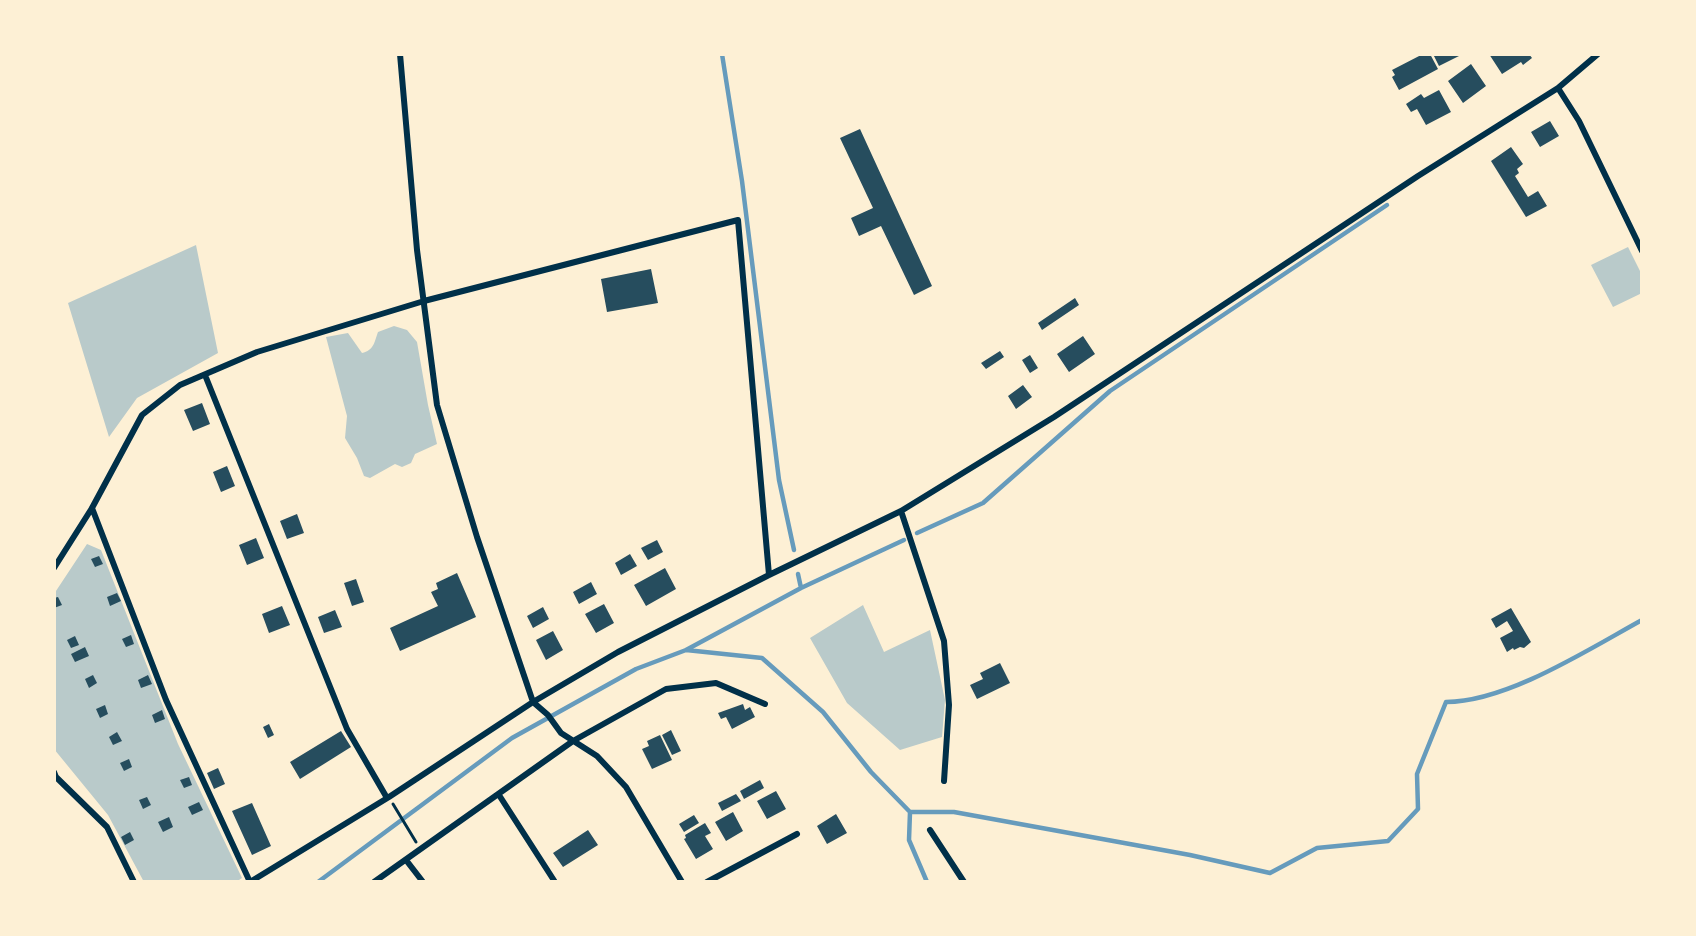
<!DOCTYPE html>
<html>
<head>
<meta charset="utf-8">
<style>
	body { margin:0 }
	#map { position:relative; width:1696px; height:936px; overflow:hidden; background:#fdf0d5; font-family:Inter,sans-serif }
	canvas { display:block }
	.frame { position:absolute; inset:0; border:56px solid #fdf0d5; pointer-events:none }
</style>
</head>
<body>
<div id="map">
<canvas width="1696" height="936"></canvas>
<div class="frame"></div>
</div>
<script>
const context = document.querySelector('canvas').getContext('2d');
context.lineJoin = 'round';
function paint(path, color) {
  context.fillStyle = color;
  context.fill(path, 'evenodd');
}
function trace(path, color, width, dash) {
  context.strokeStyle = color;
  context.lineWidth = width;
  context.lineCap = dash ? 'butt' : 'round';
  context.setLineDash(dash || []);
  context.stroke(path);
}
paint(new Path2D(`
	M196,245L218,353L137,398L109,437L68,303Z
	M1628,247L1642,275V293L1613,307L1591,265Z
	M394,326L407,330L417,342L428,405L437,444L415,454L411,463L402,467L395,464L370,478L364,476L357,458L345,438L347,416L326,337L348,333L362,353C374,350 374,343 378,332Z
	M87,544L101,550L178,744L242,878L236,882H144L108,815L54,749V594Z
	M863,605L884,652L930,630L945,700L942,737L900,750L847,703L810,638Z`), '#b9caca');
trace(new Path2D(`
	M722,54L742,181L779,480L794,550
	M917,533L983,503L1110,391L1387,205
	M801,588L904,540
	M686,650L801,588L798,574
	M910,812L909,840L927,882
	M318,882L512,738L636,669L686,650L762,658L823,712L871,772L910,812H954L1190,855L1270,873L1317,848L1388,841L1418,809L1417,774L1446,702C1507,702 1589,649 1642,620`), '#669bbc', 4.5);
paint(new Path2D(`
	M1423,54H1430L1438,69L1399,90L1392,77L1395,75L1392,70Z
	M1433,54H1463L1439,66Z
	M1489,54H1529L1532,58L1523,65L1521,62L1502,74Z
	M1471,64L1486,86L1463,103L1448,81Z
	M1439,90L1451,112L1426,125L1417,109L1411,112L1406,104L1421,94L1424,98Z
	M1550,121L1559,136L1540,147L1531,132Z
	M860,129L932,286L914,295L881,226L859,236L851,218L873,208L840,138Z
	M1511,147L1523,164L1517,169L1519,173L1515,176L1528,197L1538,191L1547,206L1526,217L1491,161Z
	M651,269L658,303L607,312L601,279Z
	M1075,298L1079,305L1042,330L1038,323Z
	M1083,336L1095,354L1069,372L1057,354Z
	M1000,351L1004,357L986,369L981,363Z
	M1030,355L1038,368L1030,373L1022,360Z
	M1023,385L1032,397L1016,409L1008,396Z
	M202,403L210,424L193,431L184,410Z
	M227,466L235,486L221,492L213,472Z
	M297,514L304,533L287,539L280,521Z
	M256,538L264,558L247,565L239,545Z
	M657,540L663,552L648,560L641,548Z
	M630,554L637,566L621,575L615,563Z
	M99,556L103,564L95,567L91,559Z
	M665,568L676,589L646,606L634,585Z
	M457,573L476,617L400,651L390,628L438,606L431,592L438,589L436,583Z
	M356,579L364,602L352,606L344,583Z
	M591,582L597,594L579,604L573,592Z
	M117,593L121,601L110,606L107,597Z
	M58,597L62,605L54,608V598Z
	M604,604L614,623L596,633L585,614Z
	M282,606L290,625L269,633L262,614Z
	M543,607L549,619L533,628L527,616Z
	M1511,608L1531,642L1524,648L1520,647L1514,650L1513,648L1507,652L1500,638L1513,631L1507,621L1496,628L1491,619Z
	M335,610L342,627L324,633L318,617Z
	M553,631L563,650L546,660L536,640Z
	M131,635L134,644L126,647L122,639Z
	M75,636L79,645L71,648L67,640Z
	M85,647L89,656L75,662L71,654Z
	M1000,663L1010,683L977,699L970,685L983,679L980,673Z
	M93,675L97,683L89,688L85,679Z
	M148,675L152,684L141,688L138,680Z
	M743,704L745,710L750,707L755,717L732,729L726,717L721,719L718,713Z
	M105,705L108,714L100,718L96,709Z
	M162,710L165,719L155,723L152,715Z
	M269,724L274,735L268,738L263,727Z
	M671,730L681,751L672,755L662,735Z
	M341,731L351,747L300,779L290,762Z
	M117,732L122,741L113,745L109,737Z
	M660,735L672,760L652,769L642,749L649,746L647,741Z
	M129,759L132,767L124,771L120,763Z
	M218,768L225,784L214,789L207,773Z
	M189,777L192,785L184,788L180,780Z
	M760,780L764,788L744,799L740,791Z
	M776,791L786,809L767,819L757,801Z
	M736,794L741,801L722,811L718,803Z
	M147,797L151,805L143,809L139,800Z
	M199,802L203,810L192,815L188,807Z
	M252,803L271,846L252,855L232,811Z
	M733,812L743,831L726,841L715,822Z
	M836,814L847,833L827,844L817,826Z
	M694,815L699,823L684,832L679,824Z
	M169,817L173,827L163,832L158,822Z
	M705,823L711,833L705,836L713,849L696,859L684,839L686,838L685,835Z
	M588,830L598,845L563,867L553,853Z
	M130,832L134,840L125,845L121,837Z`), '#264d5e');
trace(new Path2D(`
	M393,804L416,842`), '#003049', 3);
trace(new Path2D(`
	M400,54L417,250L437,405L477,537L533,702L548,715L561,733L597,756L626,787L682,882
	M1558,88L1579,121L1642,251
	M205,375L347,729L387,798
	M92,508L166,700L250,882
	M901,511L944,641L949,705L944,781
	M54,568L92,508L142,415L180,385L257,352L424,301L738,220L769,575
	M54,772L56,777L107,827L134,882
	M499,795L555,882
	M930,830L964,882
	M406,860L423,882
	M250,882L389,797L533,702L618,652L769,575L901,511L1054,417L1418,176L1558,88L1598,54
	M374,882L573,741L666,689L716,683L765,704
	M707,882L797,834`), '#003049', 6);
</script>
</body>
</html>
